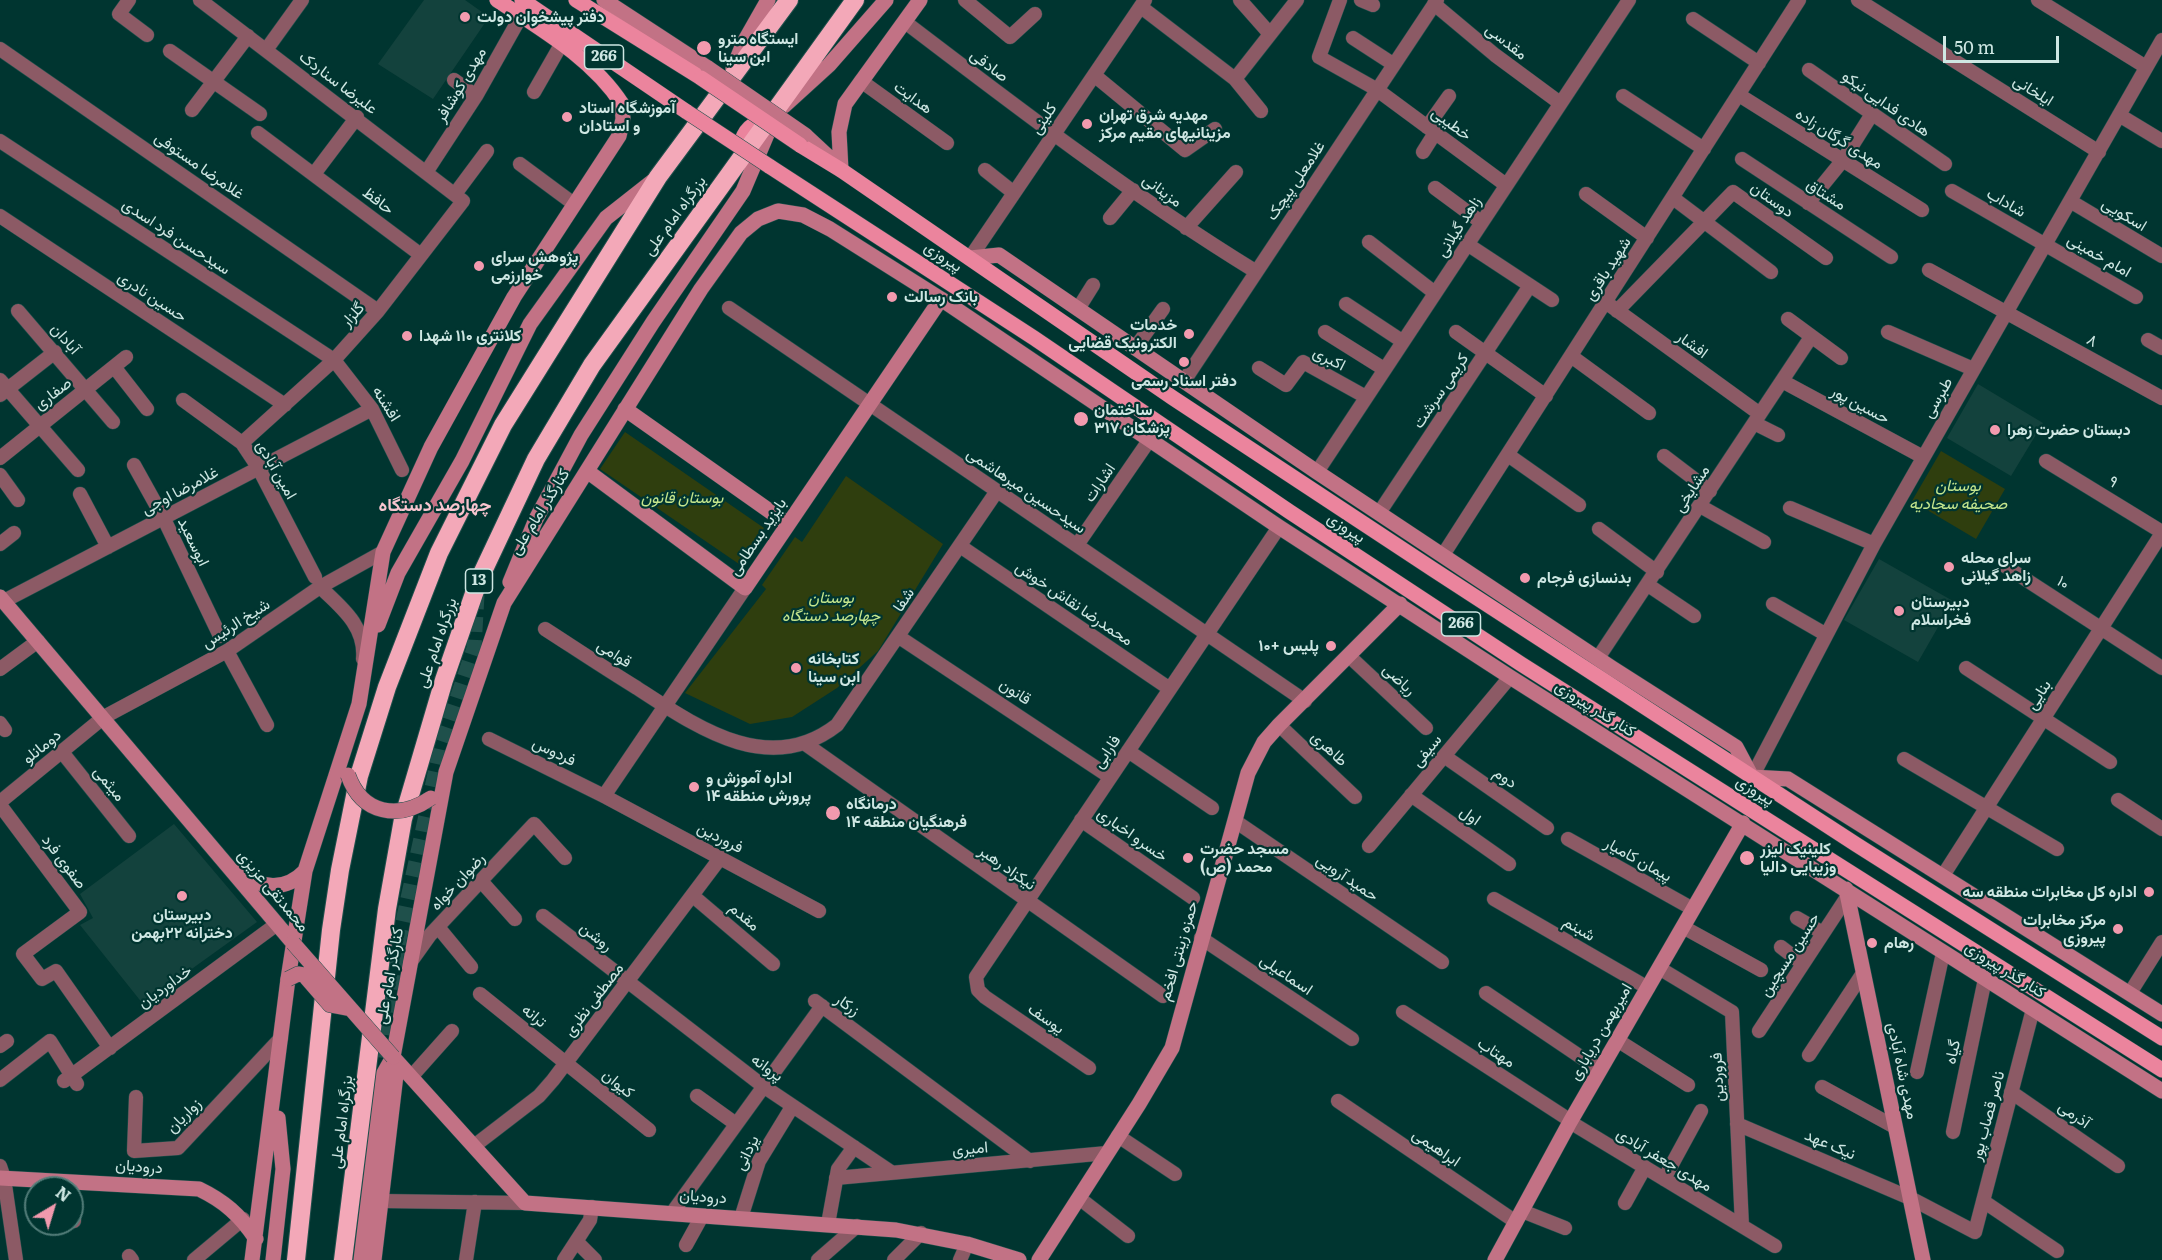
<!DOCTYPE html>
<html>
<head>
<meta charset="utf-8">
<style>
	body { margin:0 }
	#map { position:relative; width:2162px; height:1260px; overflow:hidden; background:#003530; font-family:Literata,serif }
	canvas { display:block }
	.north { position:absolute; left:24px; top:1176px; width:60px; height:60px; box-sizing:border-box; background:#003530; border:2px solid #527c78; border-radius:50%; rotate:38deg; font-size:16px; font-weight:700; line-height:24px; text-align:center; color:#cee7e3 }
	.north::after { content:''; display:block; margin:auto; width:21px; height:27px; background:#f29aae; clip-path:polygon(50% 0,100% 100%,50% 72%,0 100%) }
	.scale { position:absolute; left:1943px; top:36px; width:116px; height:27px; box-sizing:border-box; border:3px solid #cee7e3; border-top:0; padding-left:8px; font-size:18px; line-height:21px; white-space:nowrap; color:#cee7e3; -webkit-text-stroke:4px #003530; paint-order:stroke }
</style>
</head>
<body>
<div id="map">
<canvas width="2162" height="1260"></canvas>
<div class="north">N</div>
<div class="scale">50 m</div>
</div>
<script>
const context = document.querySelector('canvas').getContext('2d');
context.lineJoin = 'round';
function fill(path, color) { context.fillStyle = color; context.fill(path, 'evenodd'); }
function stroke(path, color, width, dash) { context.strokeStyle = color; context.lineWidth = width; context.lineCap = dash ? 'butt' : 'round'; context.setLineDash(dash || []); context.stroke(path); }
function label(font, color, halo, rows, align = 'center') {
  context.font = font + ' Literata,Vazirmatn,serif'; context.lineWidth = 4.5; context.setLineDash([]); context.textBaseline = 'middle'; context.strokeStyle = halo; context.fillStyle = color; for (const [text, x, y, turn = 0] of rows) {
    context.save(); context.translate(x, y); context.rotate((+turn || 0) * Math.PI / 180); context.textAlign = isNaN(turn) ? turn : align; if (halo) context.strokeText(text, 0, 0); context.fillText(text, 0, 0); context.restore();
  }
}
fill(new Path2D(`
	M424,0H465L489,17L433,99L378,64Z
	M1978,384L2043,423L2011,476L1947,438Z
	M1879,559L1953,601L1918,662L1844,620Z
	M174,824L257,922L143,1004L80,925L93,918L80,894Z`), '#13423d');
fill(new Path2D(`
	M625,432L764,528L739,564L600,469Z
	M1941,451L2005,489L1976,539L1912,501Z
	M846,476L943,544L878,651L837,688L792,717L750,724L685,693L766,589L762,585L795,537L802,542Z`), '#2f3e0e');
stroke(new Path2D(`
	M384,1058L397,949L441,746L474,648L477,595`), '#1f504b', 15, [15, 8]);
const street = new Path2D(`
	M129,0L119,14L147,35
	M200,0L463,201L378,311L334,360L242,443
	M965,0L1010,37L1035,14
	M1240,0L1270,34
	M1340,0L1319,57L1376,89L1506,185
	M1361,0L1373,5
	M1858,0L2099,152
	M2038,0L2146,67
	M1434,4L1495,55L1560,103
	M1141,7L1235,79L1261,111
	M1693,19L1759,63
	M905,22C1019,109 1133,196 1255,271
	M1353,38L1393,64
	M0,49L378,311
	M266,50L302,0
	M170,51L260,114
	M1809,70L1945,164
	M1094,75L1185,150L1215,129
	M1235,79L1297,0
	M454,80L476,96
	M861,81L947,143
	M534,92L562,43
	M1739,95L1922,210
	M1623,96L1704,149
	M192,110L248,36
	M2119,115L2162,141
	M1427,127L1449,96
	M258,133L421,255
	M0,141L334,360L372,409L402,470
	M1423,152L1435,133
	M1742,159L1891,257
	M520,164L574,204
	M985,170L1014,193
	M427,171L476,96L521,16
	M314,174L357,117
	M1435,188L1481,222
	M1952,191L2136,297
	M455,194L487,151
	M1586,194L1647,238
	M1673,198L1771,272
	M2070,201L2162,256
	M1808,203L1843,160L1872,114
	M0,216L285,405
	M1110,218L1133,190
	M1186,228L1236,172
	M1369,242L1435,293
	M1467,244L1552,300
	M970,258L1145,0
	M1929,270L2162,398
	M1346,304L1402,341
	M1611,306L1760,414
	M729,308L1305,701
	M1078,309L1093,285
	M18,311L113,422
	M1617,311L1733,192L1826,258
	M1788,319L1841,358
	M1325,332L1384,369
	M1456,332L1546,396
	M1888,332L1973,369
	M2148,340L2162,348
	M1135,348L1163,309
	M1571,356L1649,413
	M115,368L147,409
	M1259,368L1286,385L1303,362L1366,397
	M0,380L78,470
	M1184,381L1437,0
	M1782,381L1923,457
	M0,395L55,352
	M183,400L242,443L258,467L315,577
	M1754,423L1778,435
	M1508,455L1579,505
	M1664,456L1710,491
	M0,458L126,357
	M2046,461L2162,532
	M134,465L164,519L220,636
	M1317,472L1629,0
	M0,475L18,500
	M80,494L108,547
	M1700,506L1764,542
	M1790,508L1874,544
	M1379,513L1529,287
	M1599,529L1657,572
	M0,544L14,533
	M1077,545L1150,439
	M960,546L1170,689
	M1443,555L1799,0
	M2005,566L2162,668
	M1648,585L1694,616
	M320,587C341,607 366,626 363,659
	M4,601L372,409
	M1773,604L1825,634
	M545,629C576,649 606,669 637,688C697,727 769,778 837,725L997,491
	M899,637L1110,777
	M227,651L267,725
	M1349,656L1426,728
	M1598,658L1811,337
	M1966,668L2110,762
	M0,669L38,641
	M0,723L5,730
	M1279,725L1355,797
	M489,739L604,796L819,911
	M804,743L1163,996
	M1128,751L1212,808
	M62,752L129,836
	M1444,756L1547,828
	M1904,759L2057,849
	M1752,777L1874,544L2162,40
	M1411,795L1509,864
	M604,796L745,588
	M2118,800L2162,829
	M0,802L104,717L227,651L320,587L383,552
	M0,805L80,912L23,954L42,979L56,971L110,1048
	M1081,820L1193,898
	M1235,821L1442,962
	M1568,839L1693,909
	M1369,846L1510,677
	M1944,874L2162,533
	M481,881L515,919
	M693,896L773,964
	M1494,899L1648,988
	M543,916L763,1086L891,1172
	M1797,918L1823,933
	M438,927L471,967
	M1683,927L1761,970
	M1201,938L1352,1039
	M1781,947L1803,964
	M410,963L430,935L534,824L565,858
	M1659,968L1732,1012L1742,1226
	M1486,993L1600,1070
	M2130,993L2162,942
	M480,994L649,1130
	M815,1001L1030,1161
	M1403,1012L1571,1121
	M1759,1031L1847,897
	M1617,1040L1688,1085
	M0,1046L7,1041
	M1809,1055L1863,973
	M1089,1068L985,997L978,990L976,977L1279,527
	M1917,1072L1943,953
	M411,1077L452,1031
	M0,1080L50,1041L77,1084
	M64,1081L277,924
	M1822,1087L1895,1127
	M2011,1092L2118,1166
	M697,1096L736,1124
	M136,1097L134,1151L178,1148L281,1038
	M1338,1101L1516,1222
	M1570,1122L1775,1246
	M1737,1124L1910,1198L1975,1232L2033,1009
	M1953,1132L1985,979
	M1118,1136L1175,1174
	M474,1146L539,1096L553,1080L721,857
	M0,1166L4,1178L16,1260
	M836,1178L1107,1153
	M1664,1179L1701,1111
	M72,1193L74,1221
	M1079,1198L1128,1236
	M381,1201L525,1203
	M1983,1201L2057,1251
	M1625,1203L1645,1167
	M1522,1211L1565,1228
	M672,1213L822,1006
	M741,1218L759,1161L792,1107
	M828,1224L838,1169L854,1147
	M578,1243L595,1260
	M686,1245L702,1216
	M129,1256L132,1260
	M194,1260L243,1219
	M466,1260L475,1202
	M564,1260L590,1220L592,1207
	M818,1260L857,1226
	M894,1260L921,1233
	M960,1260L967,1244`);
const secondary = new Path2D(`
	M604,0L708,68
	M733,69L743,44L768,0
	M784,106L829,65L886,0
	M805,135L833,161
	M841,170L839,132L845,104L920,0
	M970,258L999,255L1317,472L1612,668L1736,747L1752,777L1788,779L2162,1014
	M625,409L788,524
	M587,471L745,588L941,299
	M510,582L536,519L581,435L653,322L743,191L771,125
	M0,597L293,943
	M378,625L398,573L462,461L530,324L606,218L653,181
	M238,873C261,887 284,893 305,871
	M1846,889L1923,1260
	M393,1057L525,1203L896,1230L967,1244L1019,1260
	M0,1178L199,1189C224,1201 240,1215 256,1239
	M252,1260L288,979L305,871L359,704L383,552L431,447L514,297L619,136L623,119L622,104
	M273,1260L283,1169L278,1118
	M361,1260L384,1073L393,1057
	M374,1260L396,1075L393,1057L446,772L504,603L701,289L741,233L758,219L778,211L803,215L830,229L941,299L1279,527L1510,677L2162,1091
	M1039,1260L1139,1104L1172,1048L1248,773L1264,742L1279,725L1400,604
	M1495,1260L1570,1122L1743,823`);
const primary = new Path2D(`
	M497,0C541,29 593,59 622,104
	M522,0L687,112
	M576,0L701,78
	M800,145L841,170L1173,398L1434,570L1857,845L2162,1038
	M740,147C743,133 750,122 766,122
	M769,166L1034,338L1290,512L1521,664L2162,1070`);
const highway = new Path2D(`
	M296,1260L331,930L340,870L359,776L387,687L439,553L503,425L658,177L789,0
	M343,1260L387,909L403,819L444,680L478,582L536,459L592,365L855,0`);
stroke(street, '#21514d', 15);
stroke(secondary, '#21514d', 16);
stroke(primary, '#21514d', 16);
stroke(highway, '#21514d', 20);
stroke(street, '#8c5a65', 14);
stroke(secondary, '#c27285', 15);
stroke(primary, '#eb849d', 15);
stroke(highway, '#f3a8b8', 18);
const secondaryBridge = new Path2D(`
	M708,68L805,135
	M348,775C362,815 399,820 431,798
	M293,943L393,1057
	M288,979L298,974L304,975L330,1005L351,1009`);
const primaryBridge = new Path2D(`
	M701,78L800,145
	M687,112L769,166`);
stroke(secondaryBridge, '#21514d', 16, []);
stroke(primaryBridge, '#21514d', 16, []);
stroke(secondaryBridge, '#c27285', 15);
stroke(primaryBridge, '#eb849d', 15);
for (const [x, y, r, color] of [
	[465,17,6,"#f29aae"],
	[704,48,8,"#f29aae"],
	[567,117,6,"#f29aae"],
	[1087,124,6,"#f29aae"],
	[479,266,6,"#f29aae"],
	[892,297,6,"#f29aae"],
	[1189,334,6,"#f29aae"],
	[407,336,6,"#f29aae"],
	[1184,362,6,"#f29aae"],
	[1081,419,8,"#f29aae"],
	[1995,430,6,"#f29aae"],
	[1949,567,6,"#f29aae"],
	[1525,578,6,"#f29aae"],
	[1899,611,6,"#f29aae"],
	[1331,646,6,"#f29aae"],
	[796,668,6,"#f29aae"],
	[694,787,6,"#f29aae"],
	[833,813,8,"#f29aae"],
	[1188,858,6,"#f29aae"],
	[1747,858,8,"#f29aae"],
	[2149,892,6,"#f29aae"],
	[182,896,6,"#f29aae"],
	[2118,929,6,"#f29aae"],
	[1872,943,6,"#f29aae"]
]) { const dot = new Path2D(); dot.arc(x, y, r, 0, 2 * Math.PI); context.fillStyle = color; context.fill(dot); stroke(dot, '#003530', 2); }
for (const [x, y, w] of [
	[604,57,39],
	[479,581,27],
	[1461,624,39]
]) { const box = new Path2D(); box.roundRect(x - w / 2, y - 12, w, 24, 4.5); context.fillStyle = '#003530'; context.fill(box); stroke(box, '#cee7e3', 1.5); }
label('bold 15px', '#cee7e3', null, [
	["266",604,57],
	["13",479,581],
	["266",1461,624]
]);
label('bold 16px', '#cee7e3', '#003530', [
	["دفتر پیشخوان دولت",477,17],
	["ایستگاه مترو",718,39],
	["ابن سینا",718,57],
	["آموزشگاه استاد",579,108],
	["و استادان",579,126],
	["مهدیه شرق تهران",1099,115],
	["مزینانیهای مقیم مرکز",1099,133],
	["پژوهش سرای",491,257],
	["خوارزمی",491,275],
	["بانک رسالت",904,297],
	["خدمات",1177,325,"right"],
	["الکترونیک قضایی",1177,343,"right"],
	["کلانتری ۱۱۰ شهدا",419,336],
	["دفتر اسناد رسمی",1184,381,"center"],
	["ساختمان",1094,410],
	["پزشکان ۳۱۷",1094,428],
	["دبستان حضرت زهرا",2007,430],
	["سرای محله",1961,558],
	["زاهد گیلانی",1961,576],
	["بدنسازی فرجام",1537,578],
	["دبیرستان",1911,602],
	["فخراسلام",1911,620],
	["پلیس +۱۰",1319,646,"right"],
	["کتابخانه",808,659],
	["ابن سینا",808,677],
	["اداره آموزش و",706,778],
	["پرورش منطقه ۱۴",706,796],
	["درمانگاه",846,804],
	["فرهنگیان منطقه ۱۴",846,822],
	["مسجد حضرت",1200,849],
	["محمد (ص)",1200,867],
	["کلینیک لیزر",1760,849],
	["وزیبایی دالیا",1760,867],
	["اداره کل مخابرات منطقه سه",2137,892,"right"],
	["دبیرستان",182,915,"center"],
	["دخترانه ۲۲بهمن",182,933,"center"],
	["مرکز مخابرات",2106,920,"right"],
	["پیروزی",2106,938,"right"],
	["رهام",1884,943]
], 'left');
label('16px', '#cee7e3', '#003530', [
	["مقدسی",1506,42,38],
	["صادقی",989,66,37],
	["علیرضا سناردک",338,83,37],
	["مهدی کوشافر",461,85,-59],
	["ایلخانی",2033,91,32],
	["هدایت",913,98,36],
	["هادی فدایی نیکو",1886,104,35],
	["کلینی",1044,119,-56],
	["خطیبی",1451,124,36],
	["مهدی گرگان زاده",1839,139,32],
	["غلامرضا مستوفی",199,166,35],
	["غلامعلی پیچک",1296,181,-56],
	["مزینانی",1162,191,36],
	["مشتاق",1826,195,33],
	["دوستان",1772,200,36],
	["حافظ",378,201,37],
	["شاداب",2006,203,30],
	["اسکویی",2124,215,31],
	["بزرگراه امام علی",675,216,-54],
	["زاهد گیلانی",1459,227,-57],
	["سیدحسن فرد اسدی",176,237,33],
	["امام خمینی",2099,256,30],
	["پیروزی",943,257,33],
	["شهید باقری",1608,269,-57],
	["حسین نادری",152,297,33],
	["گلزار",353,315,-48],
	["آبادان",65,339,49],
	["۸",2092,341,29],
	["افشار",1692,345,36],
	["اکبری",1329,359,27],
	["کریمی سرشت",1441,391,-56],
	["صفاری",53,394,-37],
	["طبرسی",1938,398,-60],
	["افشنه",386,404,58],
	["حسین پور",1860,405,28],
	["امین آبادی",276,470,60],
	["۹",2113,482,32],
	["اشارات",1100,483,-56],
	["مشایخی",1692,489,-57],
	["غلامرضا اوجی",180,491,-28],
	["سیدحسین میرهاشمی",1026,491,34],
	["کنارگذر امام علی",540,512,-58],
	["پیروزی",1346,528,33],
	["بایزید بسطامی",758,537,-56],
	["ابوسعید",193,542,64],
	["۱۰",2063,583,32],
	["شفا",904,600,-56],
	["محمدرضا نقاش خوش",1074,604,34],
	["شیخ الرئیس",236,624,-33],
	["بزرگراه امام علی",437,643,-71],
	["قوامی",614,654,33],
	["ریاضی",1399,680,43],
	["قانون",1015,692,33],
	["بنایی",2039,695,-57],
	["کنار گذر پیروزی",1595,709,32],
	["دومانلو",42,747,-39],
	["طاهری",1329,749,43],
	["سیفی",1427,751,-50],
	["فردوس",554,752,26],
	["فارابی",1107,752,-56],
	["دوم",1505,778,35],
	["میثمی",109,784,51],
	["پیروزی",1755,791,32],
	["اول",1470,816,35],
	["خسرو اخباری",1132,835,35],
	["فروردین",720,838,27],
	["پیمان کامیار",1638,860,29],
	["صفوی فرد",64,862,53],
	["نیکزاد رهبر",1007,868,35],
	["حمید آرویی",1347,878,34],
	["رضوان خواه",458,882,-47],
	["محمدتقی عزیزی",273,891,50],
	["مقدم",744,917,41],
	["شبنم",1579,929,30],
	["روشن",596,937,39],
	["حمزه زینتی افخم",1179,951,-74],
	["حسین مسچین",1790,955,-57],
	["کنار گذر پیروزی",2005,970,32],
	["اسماعیلی",1286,975,34],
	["کنارگذر امام علی",390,976,-80],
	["خداوردیان",165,987,-36],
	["مصطفی نظری",594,1000,-53],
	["زرکار",847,1005,35],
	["ترانه",534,1016,39],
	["یوسف",1046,1019,35],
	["امیربهمن دریاباری",1601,1032,-60],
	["گیاه",1953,1052,-78],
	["مهتاب",1496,1053,33],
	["پروانه",767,1068,36],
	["مهدی شاه آبادی",1902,1071,78],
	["فروردین",1718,1077,-93],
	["کیوان",618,1084,39],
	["آذرمی",2074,1115,35],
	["زواریان",184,1116,-45],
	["ناصر قصاب پور",1988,1116,-75],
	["بزرگراه امام علی",342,1122,-83],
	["نیک عهد",1830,1145,23],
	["ابراهیمی",1436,1148,34],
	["امیری",970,1149,-5],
	["یزدانی",747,1153,-64],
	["مهدی جعفر آبادی",1664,1160,31],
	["درودیان",139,1167,4],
	["درودیان",703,1197,4]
]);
label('italic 16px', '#c5e68d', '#003530', [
	["بوستان",1958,486],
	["صحیفه سجادیه",1958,504],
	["بوستان قانون",682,498],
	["بوستان",831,598],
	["چهارصد دستگاه",831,616]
]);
label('bold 18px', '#f8c5cf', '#003530', [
	["چهارصد دستگاه",435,506]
]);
</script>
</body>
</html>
